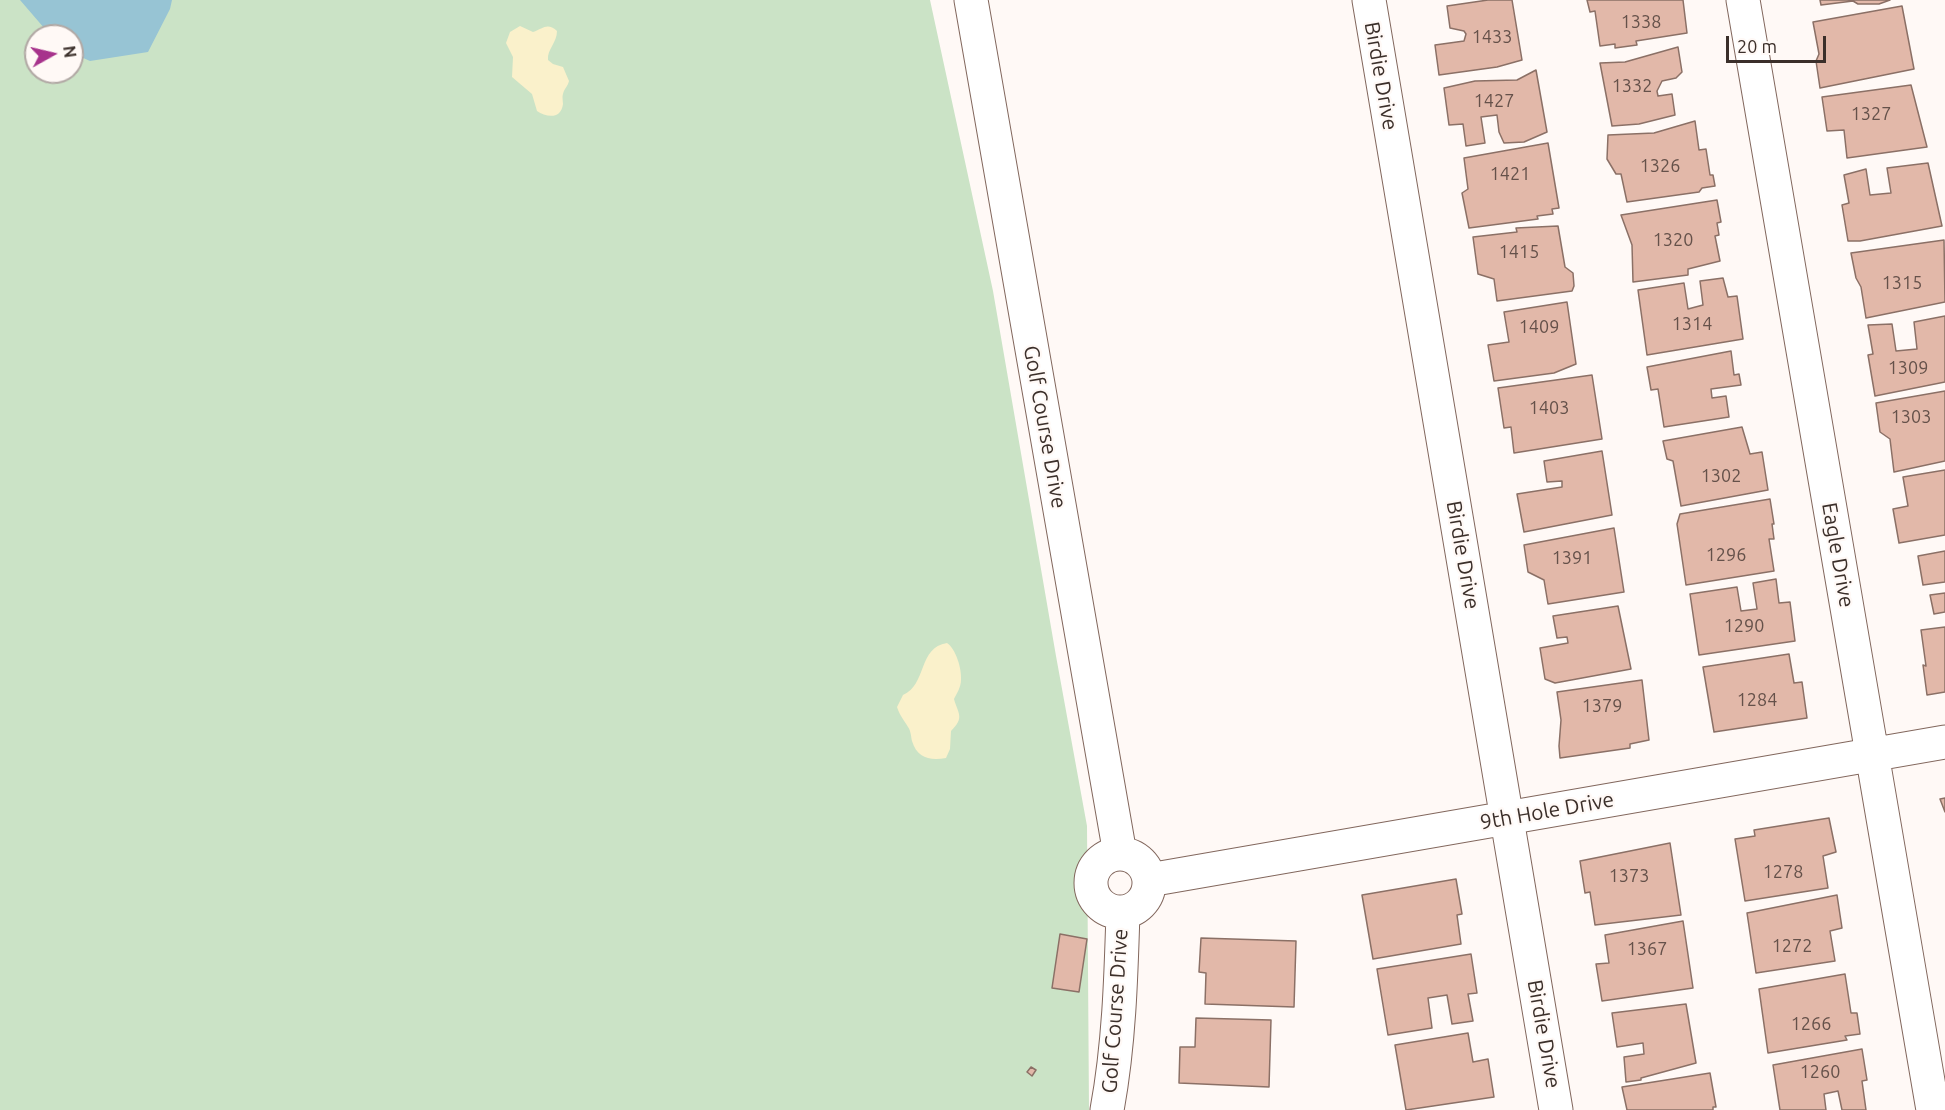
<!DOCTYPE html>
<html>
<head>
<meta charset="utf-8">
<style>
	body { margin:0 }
	#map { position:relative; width:1945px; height:1110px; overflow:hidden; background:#fff9f6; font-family:Ubuntu,sans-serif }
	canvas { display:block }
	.north { position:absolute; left:24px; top:24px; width:60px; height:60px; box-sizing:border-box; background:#fff9f6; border:2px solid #b1a8a4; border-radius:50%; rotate:82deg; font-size:16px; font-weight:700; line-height:24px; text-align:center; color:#3b2f2a }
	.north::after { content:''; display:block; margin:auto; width:21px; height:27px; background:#a7338c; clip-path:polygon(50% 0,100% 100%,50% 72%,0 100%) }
	.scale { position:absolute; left:1726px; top:36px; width:100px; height:27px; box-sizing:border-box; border:3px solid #3b2f2a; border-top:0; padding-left:8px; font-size:18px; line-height:21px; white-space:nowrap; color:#3b2f2a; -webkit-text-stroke:4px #fff9f6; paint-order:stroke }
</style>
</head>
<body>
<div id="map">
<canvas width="1945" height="1110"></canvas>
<div class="north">N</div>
<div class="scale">20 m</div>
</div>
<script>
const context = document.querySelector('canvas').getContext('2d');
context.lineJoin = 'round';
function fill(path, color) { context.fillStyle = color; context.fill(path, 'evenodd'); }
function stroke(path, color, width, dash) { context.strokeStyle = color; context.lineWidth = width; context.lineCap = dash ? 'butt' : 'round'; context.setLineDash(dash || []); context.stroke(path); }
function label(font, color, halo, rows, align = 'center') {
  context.font = font + ' Ubuntu,sans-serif'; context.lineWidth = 4.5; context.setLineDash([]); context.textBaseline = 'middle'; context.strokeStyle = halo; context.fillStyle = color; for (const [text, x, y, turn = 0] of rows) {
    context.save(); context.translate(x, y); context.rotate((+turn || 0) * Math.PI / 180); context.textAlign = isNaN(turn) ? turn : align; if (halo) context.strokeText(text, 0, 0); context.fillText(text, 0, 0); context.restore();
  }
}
fill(new Path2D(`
	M0,0H930L993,291L1056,656L1087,826L1089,1110H0ZM36,36H72V72H36Z`), '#cbe3c6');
fill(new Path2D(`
	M520,26L533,32C543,29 547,22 557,31C557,43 547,49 548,60L553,64L563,67L569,81C568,86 564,89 563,94C562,96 563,102 563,104C561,120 546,117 537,111L532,94L512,77L513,57L506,43L510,32Z
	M947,643C956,649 962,669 961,680C961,687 957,693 954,699C958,714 965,717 951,731L950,749L946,758C930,761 917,758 912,741C911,737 911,731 908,727C904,720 900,716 897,707L903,695C927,685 918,647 947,643Z`), '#faf1cb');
fill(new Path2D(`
	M20,0H172L170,9L148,52L90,61L72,53V36H51Z`), '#97c4d4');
const building = new Path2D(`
	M1488,0H1512L1522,60L1497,67L1439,75L1435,45L1464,41L1466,34L1464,31L1450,28L1447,6Z
	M1587,0H1683L1687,33L1636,41L1637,45L1615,48V44L1600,46L1595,11L1590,12Z
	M1820,0H1890L1879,4H1858L1853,1L1821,5Z
	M1902,6L1914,69L1820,88L1816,61L1819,54L1813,22Z
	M1678,47L1682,72L1676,78L1662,81L1657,91L1658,96L1672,94L1675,115L1639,124L1612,126L1600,63L1625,62Z
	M1536,70L1547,132L1524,142L1504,143L1499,132L1497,115L1481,117L1485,143L1466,146L1463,124L1449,125L1444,88L1475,81L1517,80Z
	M1911,85L1927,147L1847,158L1844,130L1827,131L1822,97Z
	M1695,121L1699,150L1706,149L1710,175H1713L1715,186L1702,188L1699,192L1627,202L1621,174H1616L1607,159L1608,135L1654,133Z
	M1548,143L1559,208L1552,209L1553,214L1537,216L1538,219L1469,228L1462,193L1468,189L1464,158Z
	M1928,163L1942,226L1860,241H1848L1842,205L1849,203L1844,175L1866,169L1870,195L1891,193L1887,168Z
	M1717,200L1721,222L1717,223L1719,235L1715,236L1720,261L1688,269V275L1633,282L1632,245L1621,215Z
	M1558,226L1565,267L1573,273L1574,286L1572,291L1497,301L1494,279L1478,274L1473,237L1517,232L1516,228Z
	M1944,240L1945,302L1866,318L1861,287L1856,278L1851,253Z
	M1723,278L1728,297L1737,296L1743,339L1647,355L1638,290L1684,283L1688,309L1703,305L1700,281Z
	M1567,302L1576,364L1554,373L1494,381L1488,345L1509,342L1504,312Z
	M1945,316V382L1875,396L1868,355L1873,354L1868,325L1892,324L1896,351L1917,349L1914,322Z
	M1731,351L1734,375L1739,374L1741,385L1711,389L1712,398L1726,396L1729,417L1664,427L1658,389L1651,390L1647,367Z
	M1592,375L1602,439L1514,453L1511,427L1504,428L1498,388Z
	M1945,391V461L1894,472L1890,439L1880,432L1876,403Z
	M1742,427L1750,454L1762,452L1768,490L1681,506L1673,461L1667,459L1663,441Z
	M1602,451L1612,515L1524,532L1517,494L1562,487V481L1547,482L1544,461Z
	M1945,470V535L1899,543L1893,509L1908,506L1903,477Z
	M1770,499L1774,524H1772L1774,539H1769L1774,571L1686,585L1677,524L1680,514Z
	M1614,528L1624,592L1548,604L1544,580L1528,572L1524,545Z
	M1945,551V582L1923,585L1918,556Z
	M1776,579L1779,603L1790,602L1795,641L1699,655L1690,594L1737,587L1741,611L1757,609L1753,583Z
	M1945,593V612L1934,614L1930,595Z
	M1618,606L1631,669L1555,683L1545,679L1540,648L1568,643L1567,637L1557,638L1553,616Z
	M1945,627V692L1927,695L1923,665L1926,666L1921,630Z
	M1789,654L1794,683L1802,682L1807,718L1714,732L1703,667Z
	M1642,680L1649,740L1630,744V748L1560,758L1559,746L1561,720L1557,692Z
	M1945,798V812L1940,799Z
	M1829,818L1836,852L1823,856L1828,888L1745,901L1735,839L1755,836L1754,830Z
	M1670,843L1681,915L1595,925L1590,892L1585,893L1580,861Z
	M1456,879L1462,914L1457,915L1461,944L1373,959L1362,895Z
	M1837,895L1842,928L1830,931L1835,961L1756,973L1747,913Z
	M1683,921L1693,988L1602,1001L1596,964L1609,963L1605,935Z
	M1060,934L1087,939L1079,992L1052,988Z
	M1201,938L1296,941L1294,1007L1205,1004L1206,973L1199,972Z
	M1471,954L1477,993L1468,994L1473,1021L1452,1024L1447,995L1428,998L1432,1028L1388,1035L1377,969Z
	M1845,974L1851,1013H1857L1860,1034L1845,1036L1847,1040L1768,1053L1759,989Z
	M1686,1004L1696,1063L1641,1078V1080L1626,1082L1624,1057L1644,1054L1643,1043L1617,1047L1612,1013Z
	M1196,1018L1271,1020L1269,1087L1179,1083L1180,1047H1195Z
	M1468,1033L1473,1062L1488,1059L1494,1097L1406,1110L1395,1045Z
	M1862,1049L1867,1080L1862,1081L1866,1110H1842L1838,1091L1824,1094L1826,1110H1780L1773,1065Z
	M1031,1067L1036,1070L1032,1076L1027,1072Z
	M1710,1073L1716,1107H1713V1110H1627L1622,1087Z`);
fill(building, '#e2b8a9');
stroke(building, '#8b7066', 1.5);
const minor = new Path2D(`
	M971,0L1120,854
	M1369,0L1556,1110
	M1743,0L1933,1110
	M1091 883a29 29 0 1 1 58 0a29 29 0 1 1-58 0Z
	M1149,880L1945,742
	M1107,1110C1119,1045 1121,979 1123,912`);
stroke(minor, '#82675d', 35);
stroke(minor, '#fff', 33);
label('18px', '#65514a', null, [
	["1338",1641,22],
	["1433",1492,37],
	["1332",1632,86],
	["1427",1494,101],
	["1327",1871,114],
	["1326",1660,166],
	["1421",1510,174],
	["1320",1673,240],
	["1415",1519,252],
	["1315",1902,283],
	["1314",1692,324],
	["1409",1539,327],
	["1309",1908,368],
	["1403",1549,408],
	["1303",1911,417],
	["1302",1721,476],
	["1296",1726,555],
	["1391",1572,558],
	["1290",1744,626],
	["1284",1757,700],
	["1379",1602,706],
	["1278",1783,872],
	["1373",1629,876],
	["1272",1792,946],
	["1367",1647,949],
	["1266",1811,1024],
	["1260",1820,1072]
]);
label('21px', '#3b2f2a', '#fff9f6', [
	["Birdie Drive",1381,76,80],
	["Golf Course Drive",1045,427,80],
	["Birdie Drive",1463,555,80],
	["Eagle Drive",1838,555,80],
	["9th Hole Drive",1547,811,-10],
	["Golf Course Drive",1115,1011,-86],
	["Birdie Drive",1544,1034,80]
]);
</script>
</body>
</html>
